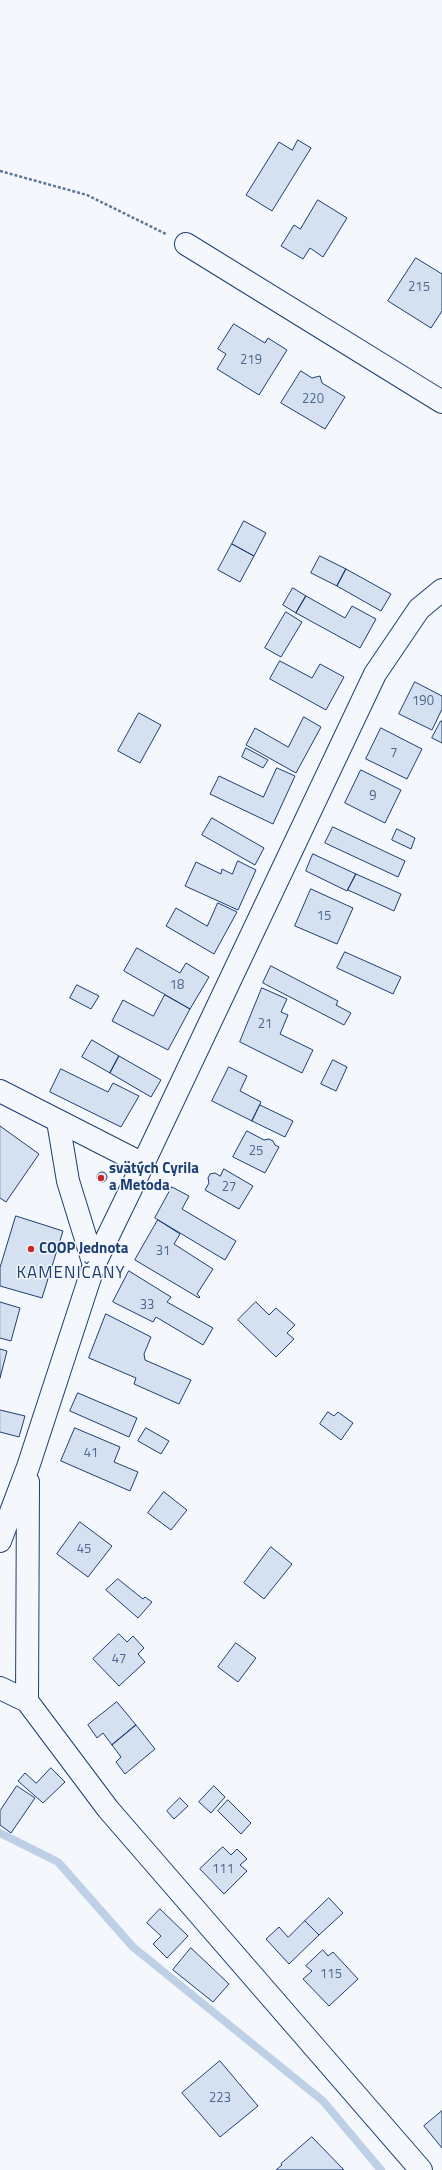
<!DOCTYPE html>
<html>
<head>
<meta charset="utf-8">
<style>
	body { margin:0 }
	canvas { display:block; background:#f4f7fb }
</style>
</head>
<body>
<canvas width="442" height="2170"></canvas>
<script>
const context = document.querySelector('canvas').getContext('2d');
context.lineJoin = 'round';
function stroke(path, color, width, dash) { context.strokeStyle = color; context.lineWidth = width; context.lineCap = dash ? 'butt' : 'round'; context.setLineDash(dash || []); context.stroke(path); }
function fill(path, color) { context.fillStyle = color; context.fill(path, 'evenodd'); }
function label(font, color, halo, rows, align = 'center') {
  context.font = font + ' "Titillium Web",sans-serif'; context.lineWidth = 3; context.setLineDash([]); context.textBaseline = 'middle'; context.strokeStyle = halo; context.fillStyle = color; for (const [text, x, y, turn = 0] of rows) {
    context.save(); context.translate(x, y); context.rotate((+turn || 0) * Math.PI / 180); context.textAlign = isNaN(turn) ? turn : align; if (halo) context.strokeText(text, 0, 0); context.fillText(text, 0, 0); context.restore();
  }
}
stroke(new Path2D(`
	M0,1833L58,1862L133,1947L323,2101L381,2170`), '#bed0e5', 8);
const building = new Path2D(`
	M298,140L311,148L272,211L246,195L279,142L292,150Z
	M318,200L347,218L323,257L310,248L303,259L281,246L294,225L300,229Z
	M416,258L442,274V311L431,328L388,301Z
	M234,324L265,343L268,338L287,350L259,395L217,369L226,354L218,349Z
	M301,371L312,378L320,376L322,383L345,397L325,429L281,403Z
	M244,521L266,533L254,556L232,544Z
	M232,544L254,556L240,582L218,570Z
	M320,556L346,569L337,586L311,573Z
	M346,569L391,594L381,611L337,586Z
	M293,588L306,596L296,613L283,605Z
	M306,596L345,618L352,606L376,619L360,648L296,613Z
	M286,612L302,622L281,657L265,648Z
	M280,661L312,678L320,664L344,677L326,710L270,679Z
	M415,682L442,696V709L432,730L399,714Z
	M139,713L161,725L140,763L118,751Z
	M304,717L321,727L296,773L246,745L255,728L288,747Z
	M441,721H442V743L432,738Z
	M381,728L422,749L407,779L366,759Z
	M246,748L268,760L263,768L242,757Z
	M277,768L295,776L273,824L210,794L219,776L263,797Z
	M361,770L401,790L385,823L345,803Z
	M212,818L264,848L255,865L202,835Z
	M333,827L405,861L398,877L325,843Z
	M397,829L415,838L411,849L392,840Z
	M313,854L356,874L347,891L306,871Z
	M238,861L256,870L238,910L185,886L196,862L221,874L222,869L232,874Z
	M356,874L401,894L394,911L348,890Z
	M311,889L353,908L337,944L295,926Z
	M218,903L237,912L214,954L166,926L176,908L207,926Z
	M137,948L180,973L186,963L209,977L190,1009L124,971Z
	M345,952L401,977L393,994L337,968Z
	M271,966L338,1001L336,1005L351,1013L344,1025L263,983Z
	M77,985L99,996L91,1009L70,998Z
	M262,988L287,999L281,1012L288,1015L280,1034L313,1050L302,1073L240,1042Z
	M165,995L190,1009L168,1050L112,1021L123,1000L153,1016Z
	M92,1040L119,1056L110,1073L82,1057Z
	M119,1056L161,1080L151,1097L110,1073Z
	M333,1060L347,1067L336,1091L321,1084Z
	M229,1067L247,1076L240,1091L261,1102L252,1121L212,1101Z
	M61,1069L108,1092L113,1083L139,1096L121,1127L50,1092Z
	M260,1105L293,1121L285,1137L252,1121Z
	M0,1126L39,1154L6,1202L0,1198Z
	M247,1131L264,1140L269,1139L273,1141L275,1145L279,1147L265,1173L233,1157Z
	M224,1169L253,1186L239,1209L205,1190L209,1183L208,1178L210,1174L215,1173L220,1176Z
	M97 1177a5 5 0 1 1 10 0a5 5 0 1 1-10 0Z
	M172,1187L189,1196L182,1209L236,1241L225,1260L155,1218Z
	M16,1216L63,1231L42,1298L0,1286V1268Z
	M158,1220L180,1234L174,1244L213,1269L197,1294L200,1297L199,1298L135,1260Z
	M129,1271L171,1297L167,1302L213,1328L203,1345L156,1317L153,1322L113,1302Z
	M0,1302L20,1308L11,1341L0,1338Z
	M256,1302L269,1315L276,1308L295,1325L287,1333L294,1339L276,1357L238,1320Z
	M106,1314L151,1337L144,1354L145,1360L191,1380L179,1404L134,1384L136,1378L89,1358Z
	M0,1349L7,1351L0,1378Z
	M78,1393L137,1418L129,1437L70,1411Z
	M0,1410L25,1416L19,1437L0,1432Z
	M328,1412L334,1416L338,1412L353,1423L341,1440L320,1424Z
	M75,1428L120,1447L114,1462L138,1472L130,1491L61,1461Z
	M146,1428L169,1441L161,1454L138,1441Z
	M164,1492L187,1510L171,1530L148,1513Z
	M80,1522L112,1546L88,1577L57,1554Z
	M271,1547L292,1564L264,1599L244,1583Z
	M118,1579L143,1599L145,1597L152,1602L138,1618L106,1590Z
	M119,1634L127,1642L133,1636L144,1648L138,1654L145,1662L119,1686L93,1659Z
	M236,1643L256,1658L238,1682L218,1667Z
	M117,1702L136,1725L112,1745L103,1733L97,1738L88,1725Z
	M136,1725L155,1749L125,1774L116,1762L121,1757L112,1745Z
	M51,1768L65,1782L43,1803L18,1781L25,1773L36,1783Z
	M17,1786L35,1798L11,1833L0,1825V1811Z
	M214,1786L225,1797L211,1813L199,1802Z
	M180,1798L188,1806L174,1819L167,1811Z
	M228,1800L251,1823L241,1834L218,1811Z
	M223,1847L231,1855L237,1849L247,1859L240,1865L247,1871L224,1894L200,1869Z
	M329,1898L343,1913L319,1935L305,1921Z
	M160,1909L188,1936L167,1958L153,1944L161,1936L147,1923Z
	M305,1921L319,1935L289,1964L266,1939L279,1927L288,1937Z
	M191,1948L229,1984L213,2002L173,1970Z
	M323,1950L328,1956L333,1952L358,1979L329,2006L303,1979L312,1971L306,1966Z
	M220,2061L258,2106L220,2137L182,2093Z
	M442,2111V2148L424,2126Z
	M312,2137L344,2170H276L282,2165L281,2164Z`);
fill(building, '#d5e0f0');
stroke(building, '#1d3f73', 1);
const minor = new Path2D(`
	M186,244L442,402
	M0,1091L143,1164
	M58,1121L68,1181L94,1265
	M0,1541L28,1467L94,1265L143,1164L375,674L419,609L442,590
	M0,1688L27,1701L108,1809L421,2170
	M27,1701L28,1482`);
stroke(minor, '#1d3f73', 24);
stroke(new Path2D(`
	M0,171L87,195L166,234`), '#5e769c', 2.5, [3, 2]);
stroke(minor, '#f4f7fb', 22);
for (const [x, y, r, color] of [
	[101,1178,4,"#c62828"],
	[31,1249,4,"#c62828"]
]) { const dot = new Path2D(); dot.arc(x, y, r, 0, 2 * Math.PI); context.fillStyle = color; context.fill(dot); stroke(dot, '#f4f7fb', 1.5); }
label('13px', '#4b6792', null, [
	["215",419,288],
	["219",251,361],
	["220",313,400],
	["190",423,702],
	["7",394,754],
	["9",373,797],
	["15",324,917],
	["18",177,986],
	["21",265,1025],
	["25",256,1152],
	["27",229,1188],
	["31",163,1252],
	["33",147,1306],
	["41",91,1454],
	["45",84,1550],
	["47",119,1660],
	["111",223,1870],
	["115",331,1975],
	["223",220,2099]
]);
label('bold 15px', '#1d3f73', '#f4f7fb', [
	["svätých Cyrila",109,1169],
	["a Metoda",109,1186],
	["COOP Jednota",39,1249]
], 'left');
context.letterSpacing = '1px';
label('17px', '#1d3f73', '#f4f7fb', [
	["KAMENIČANY",71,1274]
]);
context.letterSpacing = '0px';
</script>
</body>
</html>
